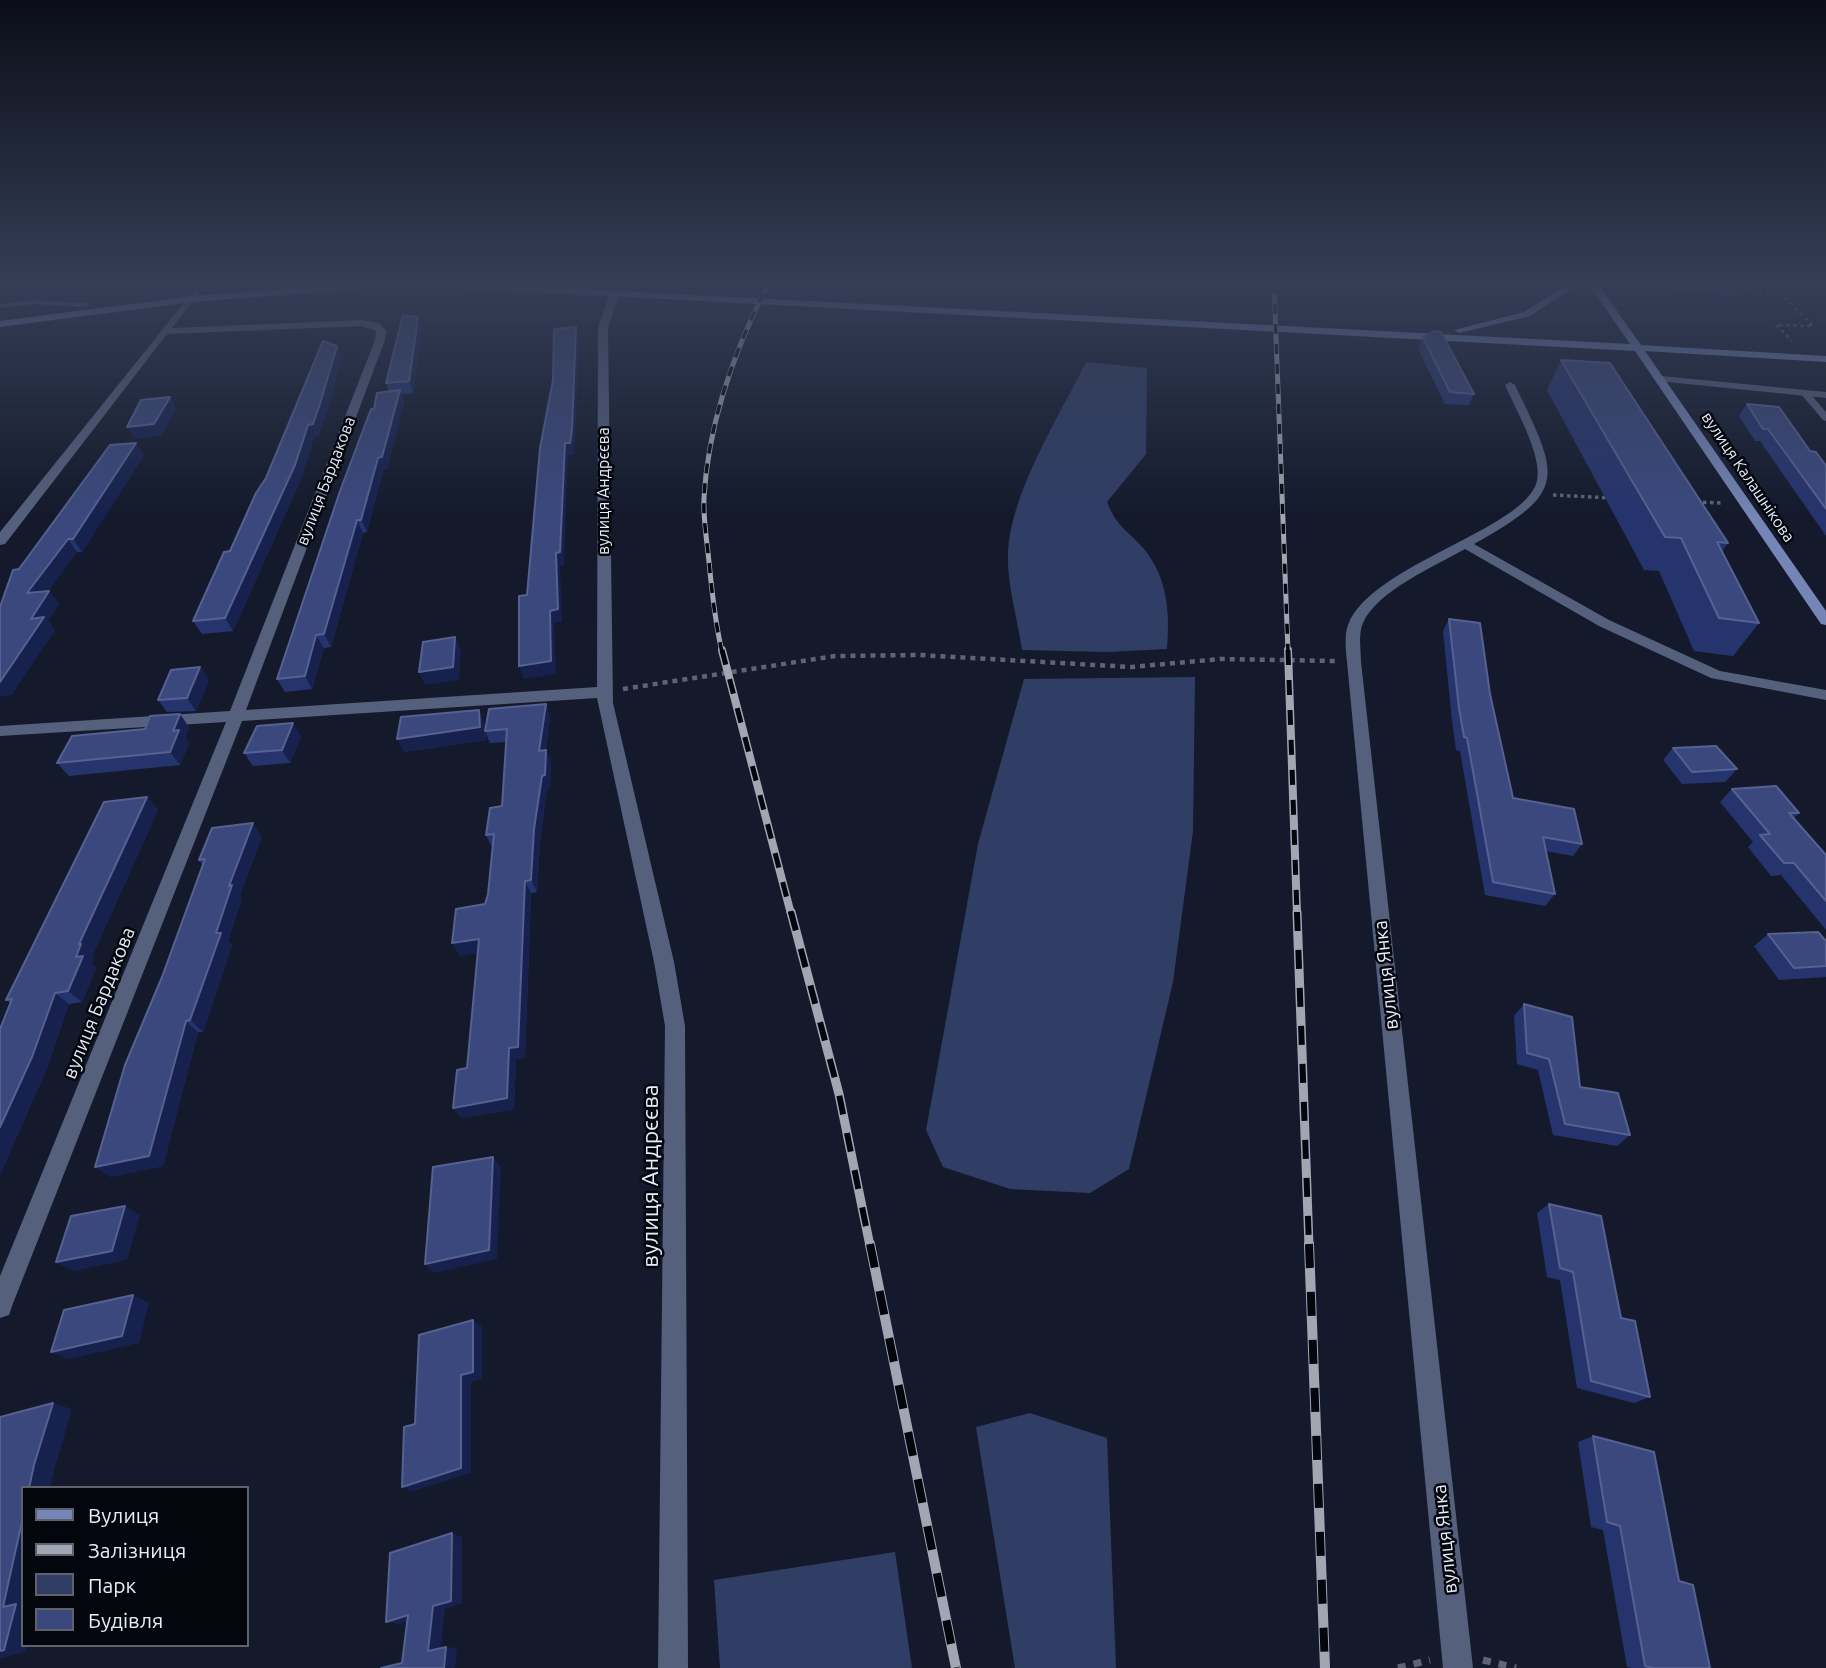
<!DOCTYPE html>
<html>
<head>
<meta charset="utf-8">
<style>
	body { margin:0 }
	#map { position:relative; width:1826px; height:1668px; overflow:hidden; background:#141a2c; font-family:Ubuntu,sans-serif }
	canvas { display:block }
	.legend { position:absolute; left:21px; top:1486px; width:228px; height:161px; box-sizing:border-box; background:#04060d; border:2px solid #5f626b; margin:0; padding:9px 12px; list-style:none; font-size:21px; color:#e7ecf9 }
	.legend li { display:flex; align-items:center; gap:14px; height:35px }
	.legend b { width:35px; border:2px solid #5f626b }
</style>
</head>
<body>
<div id="map">
<canvas width="1826" height="1668"></canvas>
<ul class="legend">
<li><b style="height:9px;background:#7586b6"></b>Вулиця</li>
<li><b style="height:9px;background:#a1a6b5"></b>Залізниця</li>
<li><b style="height:19px;background:#303d65"></b>Парк</li>
<li><b style="height:19px;background:#3b487d"></b>Будівля</li>
</ul>
</div>
<script>
const context = document.querySelector('canvas').getContext('2d');
context.lineJoin = 'round';
function fill(path, color) { context.fillStyle = color; context.fill(path, 'evenodd'); }
function stroke(path, color, width, dash) { context.strokeStyle = color; context.lineWidth = width; context.lineCap = dash ? 'butt' : 'round'; context.setLineDash(dash || []); context.stroke(path); }
function label(font, color, halo, rows, align = 'center') {
  context.font = font + ' Ubuntu,sans-serif'; context.lineWidth = 5; context.setLineDash([]); context.textBaseline = 'middle'; context.strokeStyle = halo; context.fillStyle = color; for (const [text, x, y, turn = 0] of rows) {
    context.save(); context.translate(x, y); context.rotate((+turn || 0) * Math.PI / 180); context.textAlign = isNaN(turn) ? turn : align; if (halo) context.strokeText(text, 0, 0); context.fillText(text, 0, 0); context.restore();
  }
}
fill(new Path2D(`
	M1086,362L1147,368L1146,454L1107,502C1118,529 1127,529 1144,549C1168,578 1170,614 1167,649L1106,652L1022,650C1018,620 1007,585 1008,555C1010,493 1059,417 1086,362Z
	M1195,677L1193,831L1173,982L1129,1169L1090,1193L1010,1189L943,1167L926,1130L978,844L1024,679Z
	M1030,1413L1107,1438L1116,1668H1015L976,1427Z
	M895,1552L912,1668H720L714,1580Z`), '#303d65');
stroke(new Path2D(`
	M1741,284L1751,293L1783,295L1813,326L1776,325L1792,341
	M128,288L151,284`), '#5e6474', 2.5, [3.5, 3.5]);
stroke(new Path2D(`
	M1553,495L1611,498
	M1696,502L1723,503`), '#5e6474', 3.5, [3.5, 3.5]);
stroke(new Path2D(`
	M623,689L835,656L919,655L1131,667L1221,659L1336,661`), '#5e6474', 4.5, [5, 5]);
stroke(new Path2D(`
	M1483,1660L1516,1668
	M1398,1668L1430,1660`), '#5e6474', 7, [8, 8]);
fill(new Path2D(`
	M32,300L86,303L90,305L86,307L32,304L0,308V304Z
	M1801,390H1807L1826,412V421L1823,420L1801,394Z`), '#55607d');
fill(new Path2D(`
	M1820,284H1826V287L1822,286Z
	M195,289L200,292L172,328L362,320L379,323L386,330L385,340L246,710L597,687L598,328L610,292L615,289L620,292L608,328L613,703L674,962L685,1026L688,1668H658L665,1026L654,962L597,698L242,721L12,1306L9,1315L0,1318V1276L226,722L0,736V726L230,711L375,340L376,331L362,326L167,334L5,544L0,545V532Z
	M1662,376L1826,392V398L1658,381V377Z
	M1510,382L1515,385C1559,477 1570,491 1474,544L1609,620L1720,671L1826,690V700L1711,678L1599,626L1465,549C1435,566 1377,591 1363,623C1358,634 1361,650 1361,662L1473,1668H1443L1347,662C1346,651 1344,635 1348,625C1371,564 1525,530 1537,481C1543,456 1515,408 1505,385Z`), '#55607d');
fill(new Path2D(`
	M353,284H387L382,287L192,302L0,327V321L192,296Z
	M435,284H485L1630,344L1589,284H1598L1641,345L1826,356V362L1645,351L1826,611V625L1821,624L1635,351L440,287Z
	M1568,284H1579L1530,316L1459,333L1454,330L1524,312Z`), '#7586b6');
const railFar3 = new Path2D(`
	M1274,284L1288,652
	M722,652C715,622 712,593 709,562C707,541 703,519 704,498C708,423 734,351 768,284`);
const railFar2 = new Path2D(`
	M722,650L791,914
	M1288,650L1297,914`);
const railFar1 = new Path2D(`
	M791,912L839,1094L870,1246
	M1297,912L1309,1246`);
const rail = new Path2D(`
	M870,1244L956,1668
	M1309,1244L1325,1668`);
stroke(railFar3, '#a1a6b5', 5);
stroke(railFar2, '#a1a6b5', 8);
stroke(railFar1, '#a1a6b5', 9);
stroke(rail, '#a1a6b5', 10);
stroke(railFar3, '#04060d', 3.5, [10]);
stroke(railFar2, '#04060d', 5, [15]);
stroke(railFar1, '#04060d', 6, [19]);
stroke(rail, '#04060d', 8, [24]);
fill(new Path2D(`
	M1666,284H1743L1736,295L1673,291Z
	M418,317L422,328L413,393L401,394L404,402L387,469L383,470L367,532L363,533L331,647L324,648L312,689L285,692L277,679L374,409L389,392L386,383Z
	M1423,337L1474,394L1469,405L1445,404L1418,349Z
	M342,357L325,418L318,436L314,437L302,477L233,631L202,634L193,621L230,551L266,478Z
	M1561,360L1728,543L1722,551L1759,623L1733,656L1694,651L1659,571L1644,570L1547,390Z
	M1747,404L1810,451L1826,466V536L1760,441H1755L1739,416Z
	M144,455L82,552H77L48,591L59,604L48,621L55,630L11,695L19,569Z
	M1449,619L1490,694L1513,798L1582,844L1573,856L1546,851L1555,894L1545,906L1485,895L1460,751L1456,750L1452,721L1443,631Z
	M200,667L209,680L196,711L167,712L158,700Z
	M550,717L546,750L551,763L550,788L547,789L540,842L537,892L531,893L525,1058L516,1059L514,1109L462,1118L453,1108L467,1068L478,952L460,956L485,904L488,894L492,847L486,835L502,806L506,742L490,743L485,731L486,740L404,752L484,723L485,730Z
	M189,727L185,738L189,743L180,765L69,776L57,763Z
	M301,736L290,763L253,766L244,753Z
	M1673,748L1737,769L1725,782L1682,784L1663,760Z
	M1732,789L1799,813L1794,818L1826,855V930L1781,875L1771,876L1748,847L1753,842L1720,802Z
	M147,797L158,810L93,954L94,956L91,964L96,968L82,1002L69,1004L47,1068L0,1175V1029L10,1003L6,1000Z
	M262,836L240,895L242,898L228,941L232,945L203,1032H198L163,1166L110,1177L162,977L203,866L199,860Z
	M1768,934L1826,941V977L1779,980L1754,946Z
	M1524,1004L1580,1087L1630,1135L1617,1146L1553,1135L1538,1070L1517,1064L1514,1016Z
	M1549,1204L1621,1318L1650,1397L1634,1403L1577,1388L1560,1280L1547,1277L1537,1213Z
	M1593,1436L1679,1581L1710,1668H1632L1627,1667L1603,1530L1591,1527L1578,1442Z`), '#26346e');
fill(new Path2D(`
	M418,317L422,328L413,393L409,381Z
	M576,327L579,338L575,441L574,455H568L564,565L560,566L562,622L554,623L556,674L524,679L519,666L550,611L556,553Z
	M337,346L342,357L325,418L318,436L314,437L302,477L233,631L225,618Z
	M400,390L404,402L387,469L383,470L367,532L361,520L378,458Z
	M170,397L176,409L161,436L135,439L127,427Z
	M136,443L144,455L82,552L73,539Z
	M357,520L363,533L331,647L324,634Z
	M68,539L77,552L37,606L27,593Z
	M49,591L59,604L48,621L55,630L11,695L0,697V682L31,619Z
	M316,635L324,648L312,689L305,676Z
	M455,637L461,650L459,680L425,685L419,672Z
	M200,667L209,680L196,711L187,698Z
	M546,704L550,717L544,764L539,751Z
	M479,710L484,723L486,740L404,752L397,739Z
	M180,714L189,727L185,738L189,743L180,765L170,752L173,731Z
	M293,723L301,736L290,763L282,750Z
	M546,750L551,763L550,788L547,789L540,842L537,892L531,880L534,829Z
	M147,797L158,810L93,954L94,956L91,964L96,968L82,1002L68,991L79,944Z
	M253,823L262,836L240,895L242,898L228,941L232,945L203,1032L190,1020L229,886Z
	M525,881L531,893L525,1058L516,1059L514,1109L462,1118L453,1108L509,1048Z
	M479,939L486,951L460,956L452,943Z
	M55,993L69,1004L47,1068L0,1175V1127Z
	M186,1021L198,1032L163,1166L110,1177L95,1167Z
	M493,1157L501,1167L497,1259L434,1273L425,1264Z
	M125,1206L140,1215L127,1260L73,1271L56,1262Z
	M133,1295L149,1303L139,1343L69,1359L51,1352Z
	M473,1320L482,1327V1379L471,1382V1473L413,1491L402,1487L461,1375Z
	M53,1403L72,1409L54,1471L50,1488H29L34,1465Z
	M23,1517V1645H28L26,1651L0,1659L3,1607Z
	M452,1533L462,1537V1603L445,1609L440,1652L428,1651L433,1606Z
	M408,1615L421,1617L399,1624L386,1622Z
	M446,1647L457,1648L455,1668H444Z`), '#16214e');
const building = new Path2D(`
	M403,315L418,317L409,381L386,383Z
	M576,327L572,429L570,443H565L560,552L556,553L558,609L550,611L551,661L519,666V596L527,595L540,448L553,380L554,329Z
	M1435,331L1441,332L1474,394L1450,392L1423,337Z
	M323,341L337,346L319,407L313,424L308,425L295,465L225,618L193,621L224,552L230,551L256,493L266,478Z
	M1561,360L1610,363L1728,543L1717,542L1759,623L1719,618L1681,538L1665,537Z
	M400,390L382,457L378,458L361,520H357L324,634L316,635L305,676L277,679L340,491L371,409H374L377,393Z
	M170,397L154,424L127,427L141,400Z
	M1747,404L1779,407L1810,451L1816,452L1826,466V509L1768,429H1763Z
	M136,443L73,539H68L27,593L49,591L31,619L44,617L0,682V607L13,570L19,569L110,445Z
	M1449,619L1480,623L1490,694L1513,798L1574,809L1582,844L1543,837L1555,894L1493,882L1467,738L1464,737L1459,708Z
	M455,637L453,667L419,672L423,642Z
	M200,667L187,698L158,700L171,670Z
	M546,704L539,751L546,750L545,775L542,776L534,829L531,880L525,881L518,1047L509,1048L507,1098L453,1108L457,1070L467,1068L479,939L452,943L456,909L485,904L488,894L494,834L486,835L490,808L502,806L507,729L485,731L489,709Z
	M479,710L480,727L397,739L401,717Z
	M180,714L173,731L179,730L170,752L57,763L72,736L145,729L150,716Z
	M293,723L282,750L244,753L257,726Z
	M1716,746L1737,769L1692,772L1673,748Z
	M1776,786L1799,813H1789L1826,855V901L1794,863H1784L1760,835L1770,834L1732,789Z
	M147,797L79,944H81L76,957L83,956L68,991L55,993L32,1057L0,1127V1029L12,999L6,1000L104,802Z
	M253,823L229,886L232,885L216,933H221L190,1020L186,1021L149,1156L95,1167L125,1065L162,977L205,859L199,860L212,828Z
	M1818,932L1826,941V966L1794,968L1768,934Z
	M1524,1004L1572,1017L1580,1087L1618,1093L1630,1135L1565,1124L1549,1059L1527,1053Z
	M493,1157L489,1250L425,1264L433,1167Z
	M1549,1204L1601,1216L1621,1318L1635,1321L1650,1397L1591,1381L1573,1272L1560,1268Z
	M125,1206L112,1251L56,1262L71,1216Z
	M133,1295L122,1336L51,1352L64,1310Z
	M473,1320V1372L461,1375V1468L402,1487L404,1427L415,1424L419,1335Z
	M53,1403L34,1465L29,1488H23V1517L3,1607L16,1604L4,1650L0,1651V1417Z
	M1593,1436L1654,1452L1679,1581L1693,1585L1710,1668H1653L1645,1666L1620,1526L1607,1522Z
	M452,1533L451,1601L433,1606L428,1651L446,1647L444,1668H381L402,1663L408,1615L386,1622L390,1553Z`);
fill(building, '#3b487d');
stroke(building, '#566191', 2);
const sky = context.createLinearGradient(0, 0, 0, 517);
sky.addColorStop(0, '#0b0e18');
sky.addColorStop(0.55, '#343e56');
sky.addColorStop(1, '#343e5600');
context.fillStyle = sky;
context.fillRect(0, 0, 1826, 517);
label('16px', '#e7ecf9', '#04060d', [
	["вулиця Калашнікова",1748,477,56],
	["вулиця Бардакова",326,481,-69],
	["вулиця Андрєєва",604,491,-90]
]);
label('19px', '#e7ecf9', '#04060d', [
	["вулиця Янка",1386,975,-96],
	["вулиця Бардакова",99,1003,-68],
	["вулиця Янка",1445,1539,-96]
]);
label('23px', '#e7ecf9', '#04060d', [
	["вулиця Андрєєва",650,1176,-90]
]);
</script>
</body>
</html>
